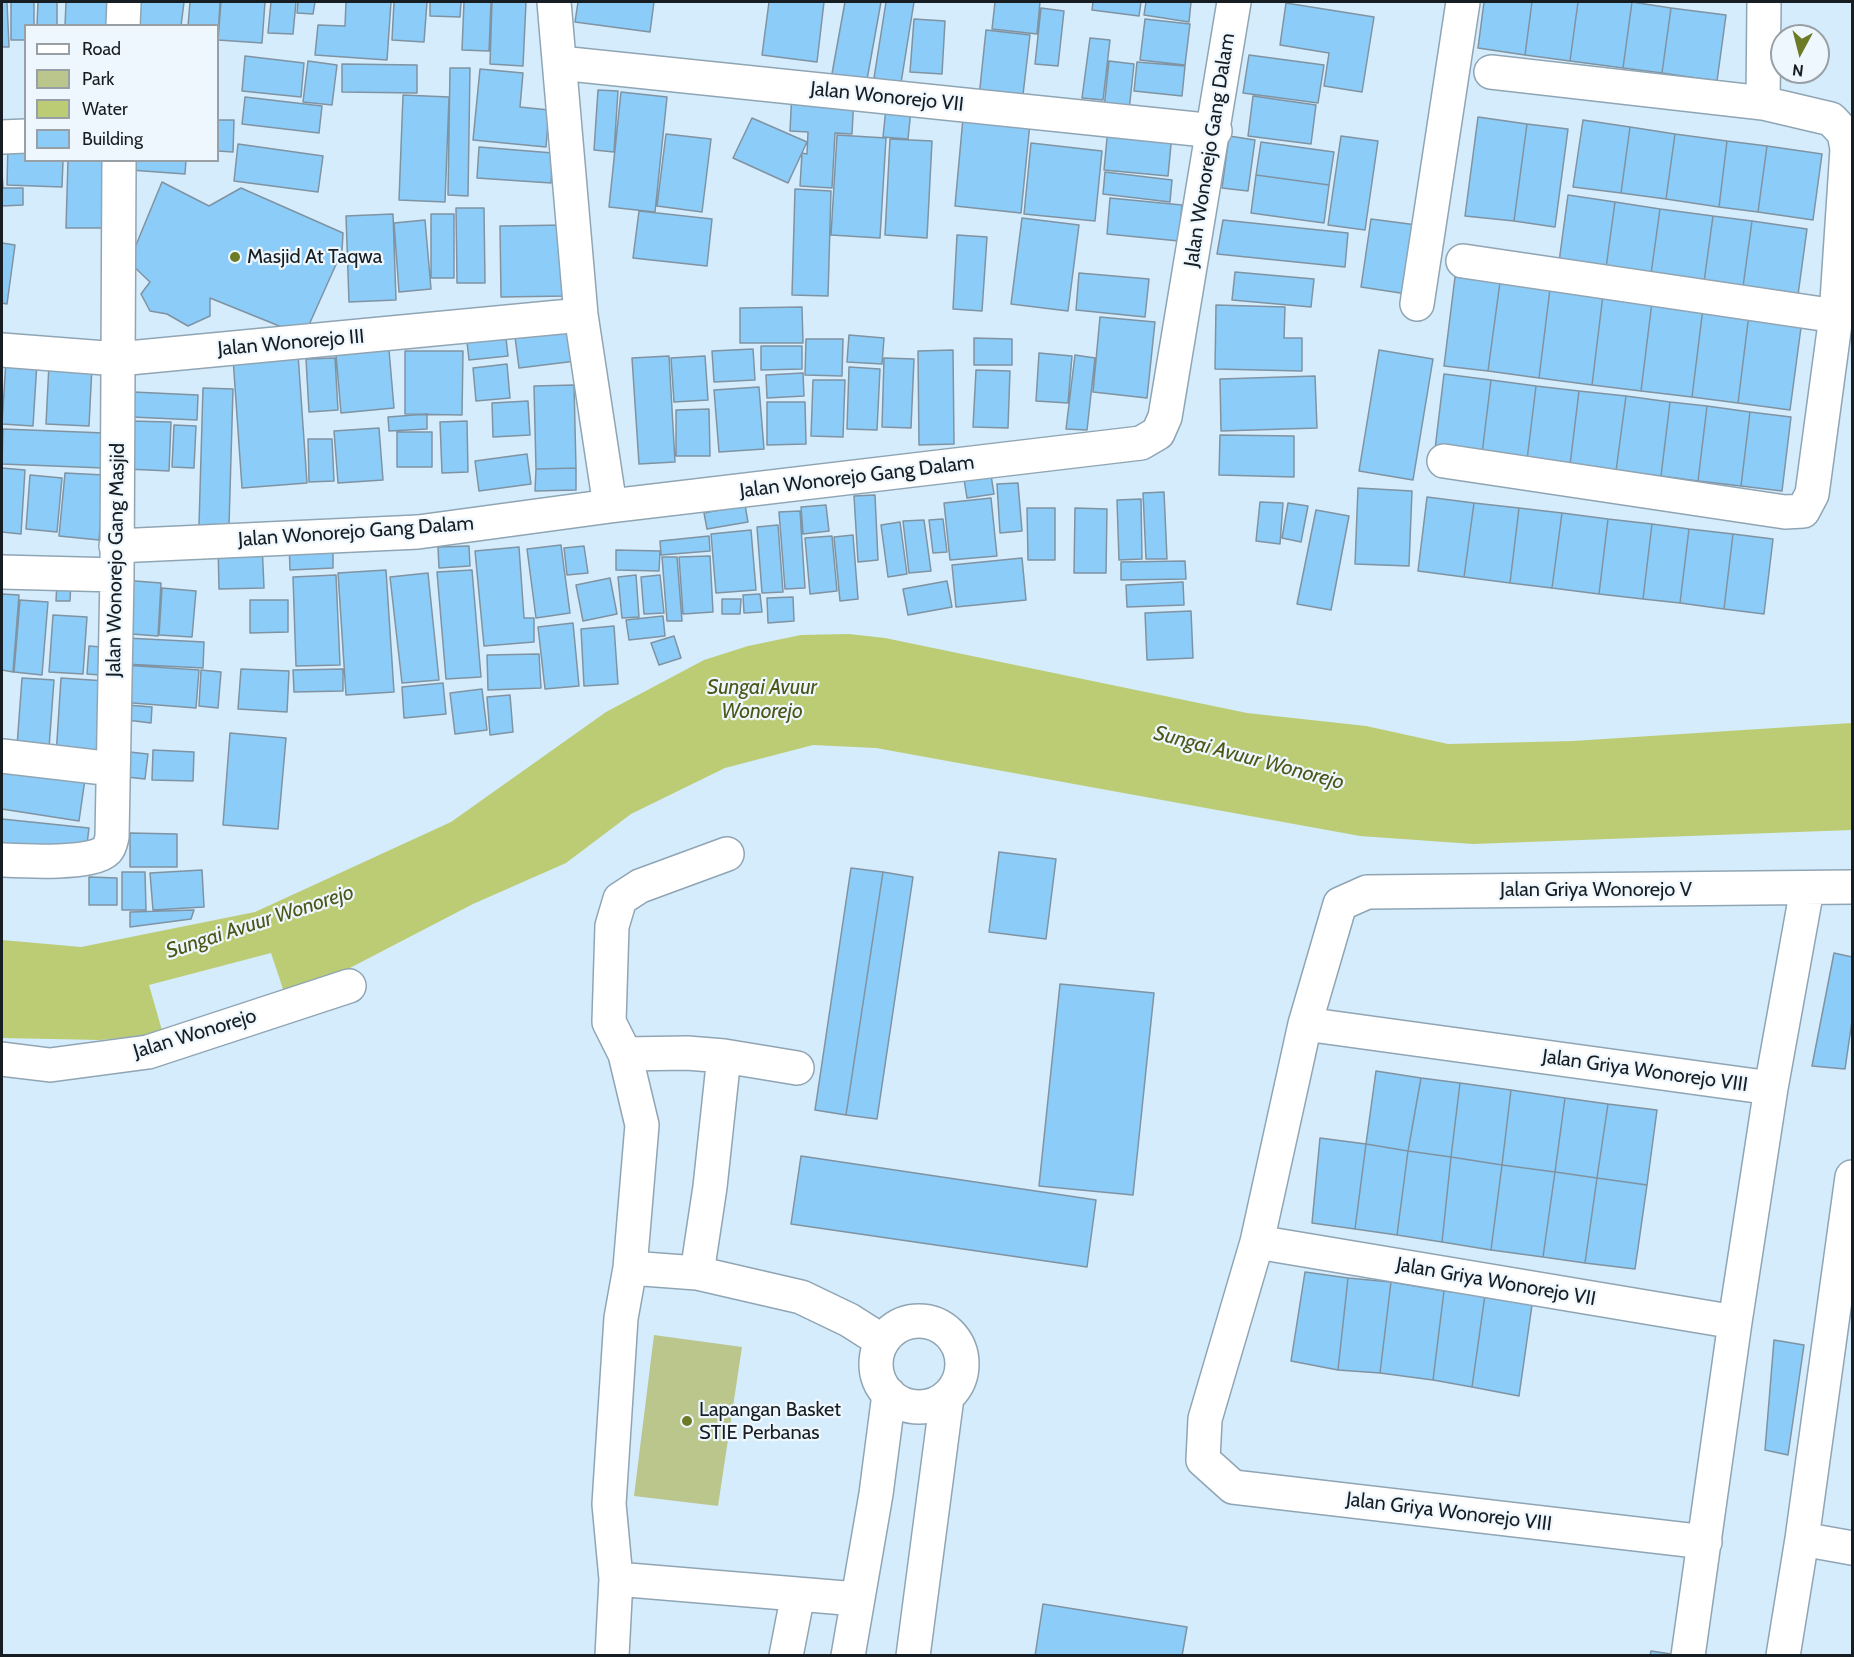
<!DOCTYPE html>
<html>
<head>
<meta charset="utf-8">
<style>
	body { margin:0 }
	#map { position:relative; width:1854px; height:1657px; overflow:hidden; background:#d5ecfc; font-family:Cabin,sans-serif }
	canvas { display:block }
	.frame { position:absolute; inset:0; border:3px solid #161e23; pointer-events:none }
	.legend { position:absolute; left:24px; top:24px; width:195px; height:138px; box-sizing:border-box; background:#eef7fd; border:2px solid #98a0a6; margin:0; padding:8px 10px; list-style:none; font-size:18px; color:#161e23 }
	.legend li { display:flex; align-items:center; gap:12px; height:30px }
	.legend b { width:30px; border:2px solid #98a0a6 }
	.north { position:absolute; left:1770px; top:24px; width:60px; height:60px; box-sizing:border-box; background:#eef7fd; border:2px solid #98a0a6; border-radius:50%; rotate:187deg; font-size:16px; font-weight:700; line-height:24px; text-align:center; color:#161e23 }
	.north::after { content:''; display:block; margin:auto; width:21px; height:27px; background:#6d7a26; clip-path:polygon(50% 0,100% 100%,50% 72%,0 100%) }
</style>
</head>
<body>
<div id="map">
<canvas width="1854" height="1657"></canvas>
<div class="frame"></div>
<ul class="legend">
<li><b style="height:8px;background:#fff"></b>Road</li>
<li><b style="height:16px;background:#bac68c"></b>Park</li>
<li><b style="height:16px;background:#bbcc75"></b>Water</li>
<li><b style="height:16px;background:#8cccf8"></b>Building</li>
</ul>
<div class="north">N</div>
</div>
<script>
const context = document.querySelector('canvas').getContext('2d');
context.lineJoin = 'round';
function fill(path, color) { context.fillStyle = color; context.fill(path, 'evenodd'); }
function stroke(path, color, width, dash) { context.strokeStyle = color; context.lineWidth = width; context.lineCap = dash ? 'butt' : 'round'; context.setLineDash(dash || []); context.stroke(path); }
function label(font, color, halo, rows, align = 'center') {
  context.font = font + ' Cabin,sans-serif'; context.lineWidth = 4.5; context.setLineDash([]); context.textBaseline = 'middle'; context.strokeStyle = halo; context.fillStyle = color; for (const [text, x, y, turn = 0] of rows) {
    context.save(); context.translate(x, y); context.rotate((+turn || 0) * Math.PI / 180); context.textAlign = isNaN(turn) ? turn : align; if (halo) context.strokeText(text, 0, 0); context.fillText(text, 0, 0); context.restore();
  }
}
fill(new Path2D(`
	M654,1335L742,1347L718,1506L634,1496Z`), '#bac68c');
fill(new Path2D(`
	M849,634L885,638L1247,713L1366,726L1448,744L1573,741L1852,723V830L1473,844L1360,836L876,748L813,745L725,768L631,814L566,863L473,904L346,970L285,995L271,953L149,985L163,1034L100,1040L2,1038V940L81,947L255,912L451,822L606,712L704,660L748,646L801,635Z`), '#bbcc75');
const building = new Path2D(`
	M2,2H7L9,47H2Z
	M11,2H34V26H26V40H11Z
	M38,2H57V26H37Z
	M66,2H107V26H65Z
	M131,2H184L181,26H129Z
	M190,2H220L218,38V26H188Z
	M221,2H265L262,43L218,40Z
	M271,2H296L293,34L268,33Z
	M298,2H315L313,14L297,13Z
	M346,2H391L387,60L315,55L318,25L345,26Z
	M394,2H427L424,42L392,40Z
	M430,2H461L460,17L430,16Z
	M464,2H491L489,51L462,50Z
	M492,2H526L523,66L490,64Z
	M578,2H654L650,32L575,22Z
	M769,2H824L817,62L762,55Z
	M845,2H881L866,85L831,79Z
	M886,2H914L901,83L874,78Z
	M995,2H1040L1037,34L992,29Z
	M1093,2H1141L1139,16L1092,10Z
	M1146,2H1191L1189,22L1144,15Z
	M1484,2H1532L1525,55L1478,48Z
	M1532,2H1578L1570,61L1525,55Z
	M1578,2H1632L1623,68L1570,61Z
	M1632,2L1671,8L1662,73L1623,68Z
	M1286,3L1374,17L1362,92L1324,86L1329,53L1280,45Z
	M1041,8L1064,11L1058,66L1035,64Z
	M1671,8L1726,15L1717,81L1662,73Z
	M914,19L945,21L942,74L910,72Z
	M1145,19L1190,24L1185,65L1140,60Z
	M986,30L1030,35L1022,103L979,97Z
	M1090,38L1110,40L1103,100L1082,98Z
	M1249,55L1324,65L1318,103L1243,93Z
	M245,56L304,63L301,97L242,91Z
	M308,61L337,65L332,105L303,102Z
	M1109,61L1134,64L1129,111L1104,108Z
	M1137,62L1185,66L1182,96L1134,91Z
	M342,64L417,65V93L342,92Z
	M450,68H470L468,196L448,195Z
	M480,69L523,73L520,107L549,110L546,147L473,140Z
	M598,90L618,91L614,152L594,150Z
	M792,91L854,95L852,134L835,133L832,188L800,186L802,153L807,154L808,132L790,131Z
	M621,92L667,97L655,212L609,207Z
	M403,95L449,97L445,202L399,200Z
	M1253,96L1316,105L1311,144L1248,136Z
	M245,97L322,106L319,133L242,124Z
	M887,98L912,100L908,139L883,137Z
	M964,107L1031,113L1021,213L955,206Z
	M1478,117L1527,124L1514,221L1465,216Z
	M752,118L807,142L788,183L733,158Z
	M218,120H234L233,152L218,151Z
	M1583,120L1630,127L1621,193L1573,187Z
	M1527,124L1568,129L1555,227L1514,221Z
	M1630,127L1675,134L1666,199L1621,193Z
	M1108,128L1172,134L1168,176L1104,170Z
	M666,134L711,139L702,212L657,206Z
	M1675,134L1727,141L1719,207L1666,199Z
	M837,135L886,138L880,238L831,235Z
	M1229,136L1255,140L1248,191L1222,188Z
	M1341,136L1378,141L1365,230L1328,225Z
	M890,139L932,141L927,238L885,235Z
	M1727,141L1767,146L1758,212L1719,207Z
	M8,142H26V160H63L62,187L7,185Z
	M1261,142L1334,152L1329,185L1256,175Z
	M1031,143L1102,151L1095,221L1024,214Z
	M238,144L323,156L318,192L234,181Z
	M1767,146L1822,154L1813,220L1758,212Z
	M479,147L553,153L551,183L477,178Z
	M68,160H113L111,228H66Z
	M131,160H186L185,174L130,170Z
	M1105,172L1172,180L1170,202L1103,194Z
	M2,173L3,188H23V205L2,206Z
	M1256,175L1329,185L1324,223L1251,213Z
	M162,182L209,206L241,188L343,233L342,251L304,336L210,298V316L188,326L167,314L150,311L141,294L150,282L129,262Z
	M795,189L831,191L828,296L792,295Z
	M1568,195L1615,202L1606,268L1559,262Z
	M1110,198L1182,205L1179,241L1107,234Z
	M1615,202L1660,209L1651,274L1606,268Z
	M456,208H484L485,283H457Z
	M1660,209L1713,216L1704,282L1651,274Z
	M639,211L712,219L707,266L633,258Z
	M393,214L396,300L349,302L346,216Z
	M431,214H454V278H431Z
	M1713,216L1752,221L1743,287L1704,282Z
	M1022,218L1079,225L1068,311L1011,304Z
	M1371,219L1417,225L1407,294L1361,287Z
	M425,220L431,289L399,292L394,223Z
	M1223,220L1348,233L1345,267L1217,254Z
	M1752,221L1807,229L1798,295L1743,287Z
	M566,225L567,296L501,297L500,226Z
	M957,235L987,237L982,311L953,309Z
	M2,243L15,245L7,304L2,303Z
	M1235,272L1314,279L1311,307L1232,300Z
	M1079,273L1149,279L1145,317L1076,310Z
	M1455,277L1500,282L1488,371L1444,366Z
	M1500,282L1550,289L1539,378L1488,371Z
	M1550,289L1603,295L1592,385L1539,378Z
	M1603,295L1652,302L1641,391L1592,385Z
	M1652,302L1703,308L1692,397L1641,391Z
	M1216,305L1285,307L1284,338H1302V371L1215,369Z
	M802,307L803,343H740V308Z
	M1703,308L1749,314L1738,403L1692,397Z
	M1749,314L1802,320L1790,410L1738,403Z
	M1100,317L1155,322L1147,398L1093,392Z
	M571,321L576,361L519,368L514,329Z
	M505,329L508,356L469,360L466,333Z
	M849,335L884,338L882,364L847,362Z
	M974,338L1012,339V365H974Z
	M806,339H843L842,376L805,375Z
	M761,346H802V369L761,370Z
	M753,349L755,380L714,382L712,351Z
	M389,350L394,408L341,413L336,355Z
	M953,350L954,444L919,445L918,351Z
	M1379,350L1433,359L1413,480L1359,471Z
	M405,351H463L462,415L405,414Z
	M1039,353L1072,356L1068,403L1036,401Z
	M298,354L307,483L242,488L233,358Z
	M1075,355L1095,358L1087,430L1066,429Z
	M669,356L675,462L639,464L632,358Z
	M705,356L708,400L674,402L671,358Z
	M335,358L338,410L309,412L306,359Z
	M884,358L914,359L911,428L882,427Z
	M6,360L37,362L33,426L2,424Z
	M49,364L92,366L89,426L46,424Z
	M507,364L510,398L476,401L473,368Z
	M849,367L880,369L877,430L847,429Z
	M976,370L1010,371L1008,428L973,427Z
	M803,373L804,396L767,398L766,375Z
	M1444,374L1491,380L1482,454L1435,449Z
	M1315,376L1317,428L1221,431L1220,379Z
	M813,380H845L843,437L811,436Z
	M1491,380L1536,386L1527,460L1482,454Z
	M574,385L576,468L536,469L534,386Z
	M1536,386L1579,391L1570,465L1527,460Z
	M759,387L764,449L719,452L714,390Z
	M203,388L233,389L229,526L199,525Z
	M1579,391L1626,396L1616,471L1570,465Z
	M133,392L198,395L197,420L132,417Z
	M1626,396L1670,402L1661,476L1616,471Z
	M528,401L530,435L493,437L492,403Z
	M767,402H805L806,444L767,445Z
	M1670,402L1707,406L1698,481L1661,476Z
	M1707,406L1750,412L1741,486L1698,481Z
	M709,409L710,456H676V410Z
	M1750,412L1791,417L1782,491L1741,486Z
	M427,414V429L389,431L388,417Z
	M129,421L171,422L169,471L127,469Z
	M467,421L468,472L442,473L440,422Z
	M174,425L196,426L194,468L172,467Z
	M379,428L383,480L338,483L334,431Z
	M3,429L105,433L104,468L2,464Z
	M397,432H432V467H397Z
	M1220,435L1294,436V477L1219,475Z
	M308,439H332L334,481L309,482Z
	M527,454L531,484L479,491L475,461Z
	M2,468L25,470L21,534L2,532Z
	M576,468V490L535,491L536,469Z
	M65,473L104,475L99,540L59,536Z
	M30,475L62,478L57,532L26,529Z
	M991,475L994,494L967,498L964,479Z
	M1018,483L1022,531L1000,533L997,484Z
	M1358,488L1412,491L1409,566L1355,564Z
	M1164,492L1167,559H1146L1143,493Z
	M875,495L878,560L858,562L854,496Z
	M1427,497L1474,503L1464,577L1418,571Z
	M991,498L997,556L950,560L944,503Z
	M1141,499L1142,559L1119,560L1117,500Z
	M1260,502L1283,503L1280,544L1256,541Z
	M1288,503L1308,506L1301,542L1282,538Z
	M1474,503L1519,508L1510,583L1464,577Z
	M745,505L748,522L707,529L704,513Z
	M826,505L829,531L803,534L801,507Z
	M1027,508H1055V560H1028Z
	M1075,508L1107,509L1106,573H1074Z
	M1519,508L1562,513L1552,588L1510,583Z
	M1316,510L1349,516L1331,610L1297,604Z
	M800,511L805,588L785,589L779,512Z
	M1562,513L1608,519L1599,594L1552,588Z
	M943,519L947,552L933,553L929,520Z
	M1608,519L1652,524L1643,599L1599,594Z
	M924,520L931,571L909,573L903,521Z
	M900,522L907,574L888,577L881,525Z
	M1652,524L1689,529L1680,603L1643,599Z
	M778,525L783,592L762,593L757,527Z
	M1689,529L1733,534L1724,609L1680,603Z
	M751,530L756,590L716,593L711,534Z
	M1733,534L1773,539L1764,614L1724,609Z
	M853,535L858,599L840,601L834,537Z
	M709,536L710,551L661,555L660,541Z
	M832,536L837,591L810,594L805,538Z
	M333,540V568L290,570L289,542Z
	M262,543L264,588L219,589L218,544Z
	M561,545L570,613L536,618L527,549Z
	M469,546L470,566L439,568L438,547Z
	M584,546L588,573L567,575L564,548Z
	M519,547L524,618H534V642L484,646L475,551Z
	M616,550L660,551L659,571L616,570Z
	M710,556L713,612L683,614L679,557Z
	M662,557H677L682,621H667Z
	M1022,558L1026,600L956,607L952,565Z
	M1185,561L1186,579L1121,580V562Z
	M386,570L394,692L346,695L338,573Z
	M472,570L481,677L446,679L437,572Z
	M428,573L439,680L402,683L390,577Z
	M336,575L340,665L296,666L293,577Z
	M636,575L639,617L622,618L618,577Z
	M660,575L664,613L644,614L641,577Z
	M610,578L617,614L583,621L576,585Z
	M122,580L161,583L158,636L118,633Z
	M57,581H71L70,601H56Z
	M947,581L952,607L908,615L903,589Z
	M1183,582L1184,605L1127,607L1126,585Z
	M162,588L196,591L192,637L159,635Z
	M2,594L19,595L13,672L2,670Z
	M760,594L762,612L744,613L743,595Z
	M793,597L794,621L768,623L767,598Z
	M722,599H741L740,614H722Z
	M20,600L48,602L42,675L14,672Z
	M250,600H288V632L250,633Z
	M1191,611L1193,658L1147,660L1145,613Z
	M53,615L87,617L83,674L49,672Z
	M663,616L665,636L629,640L626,620Z
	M573,623L579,686L545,689L538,627Z
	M614,626L618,684L584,686L581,629Z
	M674,636L681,658L659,665L651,643Z
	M126,638L204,642L203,668L124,664Z
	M89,646L102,647L100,675L87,674Z
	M539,654L541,688L488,690L487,655Z
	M123,665L199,670L196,708L120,702Z
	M241,669L289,671L287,712L238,709Z
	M343,669V691L294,692L293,670Z
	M201,670L221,672L218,708L199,706Z
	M22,678L54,680L49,748L17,746Z
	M61,678L106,681L101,759L56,756Z
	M443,683L446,714L404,718L402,687Z
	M482,689L487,730L455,734L450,693Z
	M510,695L513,732L490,735L487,697Z
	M128,705L152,707L151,723L127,720Z
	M230,733L286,738L278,829L223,825Z
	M153,750L194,752L193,781L152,780Z
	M120,751L148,754L145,779L117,776Z
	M2,766L85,779L79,821L2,809Z
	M2,819L89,828L86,852L2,844Z
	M130,833L177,834V867H130Z
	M999,852L1056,859L1046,939L989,932Z
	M851,868L883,872L846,1115L815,1110Z
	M202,870L204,907L153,910L150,873Z
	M122,872H145L146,910H122Z
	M883,872L913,877L877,1119L846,1115Z
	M89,877L117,878V905H89Z
	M194,910L191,919L130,927V912Z
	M1834,953L1852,957V1021L1845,1069L1812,1066Z
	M1060,984L1154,993L1133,1195L1039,1186Z
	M1376,1071L1421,1078L1408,1151L1366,1144Z
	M1421,1078L1460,1083L1451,1157L1408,1151Z
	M1460,1083L1511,1090L1502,1165L1451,1157Z
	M1511,1090L1565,1098L1555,1172L1502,1165Z
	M1565,1098L1608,1104L1597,1178L1555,1172Z
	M1608,1104L1657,1110L1647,1185L1597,1178Z
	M1320,1138L1366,1144L1355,1229L1312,1223Z
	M1366,1144L1408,1151L1397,1235L1355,1229Z
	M1408,1151L1451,1157L1442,1242L1397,1235Z
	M801,1156L1096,1200L1087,1267L791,1224Z
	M1451,1157L1502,1165L1491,1250L1442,1242Z
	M1502,1165L1555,1172L1543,1257L1491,1250Z
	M1555,1172L1597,1178L1585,1263L1543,1257Z
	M1597,1178L1647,1185L1635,1269L1585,1263Z
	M1305,1272L1348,1278L1338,1370L1291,1361Z
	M1348,1278L1391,1282L1380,1373L1338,1370Z
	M1391,1282L1444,1291L1433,1380L1380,1373Z
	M1444,1291L1485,1295L1472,1387L1433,1380Z
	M1485,1295L1532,1305L1519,1396L1472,1387Z
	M1774,1340L1804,1345L1788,1455L1765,1450Z
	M1043,1604L1187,1627L1182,1656H1035Z
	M1651,1651L1671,1654V1656H1650Z`);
fill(building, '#8cccf8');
stroke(building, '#7f93a2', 1.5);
const minor = new Path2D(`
	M554,2L581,315L610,506
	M123,26L124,2
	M560,63L1215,131
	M1491,72L1763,103
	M2,137L26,136
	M1463,261L1836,316
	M1417,304L1463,2
	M2,350L118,359L581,315
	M1444,461L1785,512L1803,511L1812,494L1836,316L1847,149L1844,133L1831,119L1763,103L1764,2
	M116,546L418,532L610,506L1141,443L1158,433L1165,417L1234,2
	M2,572L117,575
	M2,756L113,769
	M2,860C22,861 94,865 107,850C110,847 111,841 112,837L117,575L119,160
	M1305,1024L1771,1088
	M625,1054L687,1053L724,1056L797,1068
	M2,1059L50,1065L148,1052L349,986
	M1257,1242L1735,1322
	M630,1268L697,1273L801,1297L849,1320L882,1341
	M697,1273L710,1187L724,1056
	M876 1364a43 43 0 1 1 86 0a43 43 0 1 1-86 0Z
	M1802,1539L1852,1548
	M1705,1542L1233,1487L1203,1460L1205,1419L1257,1242L1305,1024L1340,904L1367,892L1852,887
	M616,1579L857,1599
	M612,1656L616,1579L609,1504L621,1318L630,1268L642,1125L625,1054L609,1022L612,926L620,899L640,886L727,854
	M786,1656L798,1594
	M848,1656L876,1494L889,1394
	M913,1656L947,1397
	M1688,1656L1735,1322L1771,1088L1807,889
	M1783,1656L1802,1539L1852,1177`);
stroke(minor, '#90a5b4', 36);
stroke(minor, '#fff', 33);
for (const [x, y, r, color] of [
	[235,257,6,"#6d7a26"],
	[687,1421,6,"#6d7a26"]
]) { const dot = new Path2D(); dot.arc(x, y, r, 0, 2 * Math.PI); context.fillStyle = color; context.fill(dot); stroke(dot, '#eef7fd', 2); }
label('20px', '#161e23', '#eef7fd', [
	["Jalan Wonorejo VII",887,97,6],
	["Jalan Wonorejo Gang Dalam",1210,150,-81],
	["Jalan Wonorejo III",291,343,-5],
	["Jalan Wonorejo Gang Dalam",857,477,-7],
	["Jalan Wonorejo Gang Dalam",356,532,-4],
	["Jalan Wonorejo Gang Masjid",116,560,-89],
	["Jalan Griya Wonorejo V",1596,890],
	["Jalan Wonorejo",195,1034,-17],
	["Jalan Griya Wonorejo VIII",1645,1071,8],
	["Jalan Griya Wonorejo VII",1496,1282,10],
	["Jalan Griya Wonorejo VIII",1449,1512,7]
]);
label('20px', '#161e23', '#eef7fd', [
	["Masjid At Taqwa",247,257],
	["Lapangan Basket",699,1410],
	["STIE Perbanas",699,1433]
], 'left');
label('italic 21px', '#4d5618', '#eef7fd', [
	["Sungai Avuur",762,688],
	["Wonorejo",762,712],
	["Sungai Avuur Wonorejo",1249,758,15],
	["Sungai Avuur Wonorejo",260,922,-18]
]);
</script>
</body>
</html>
